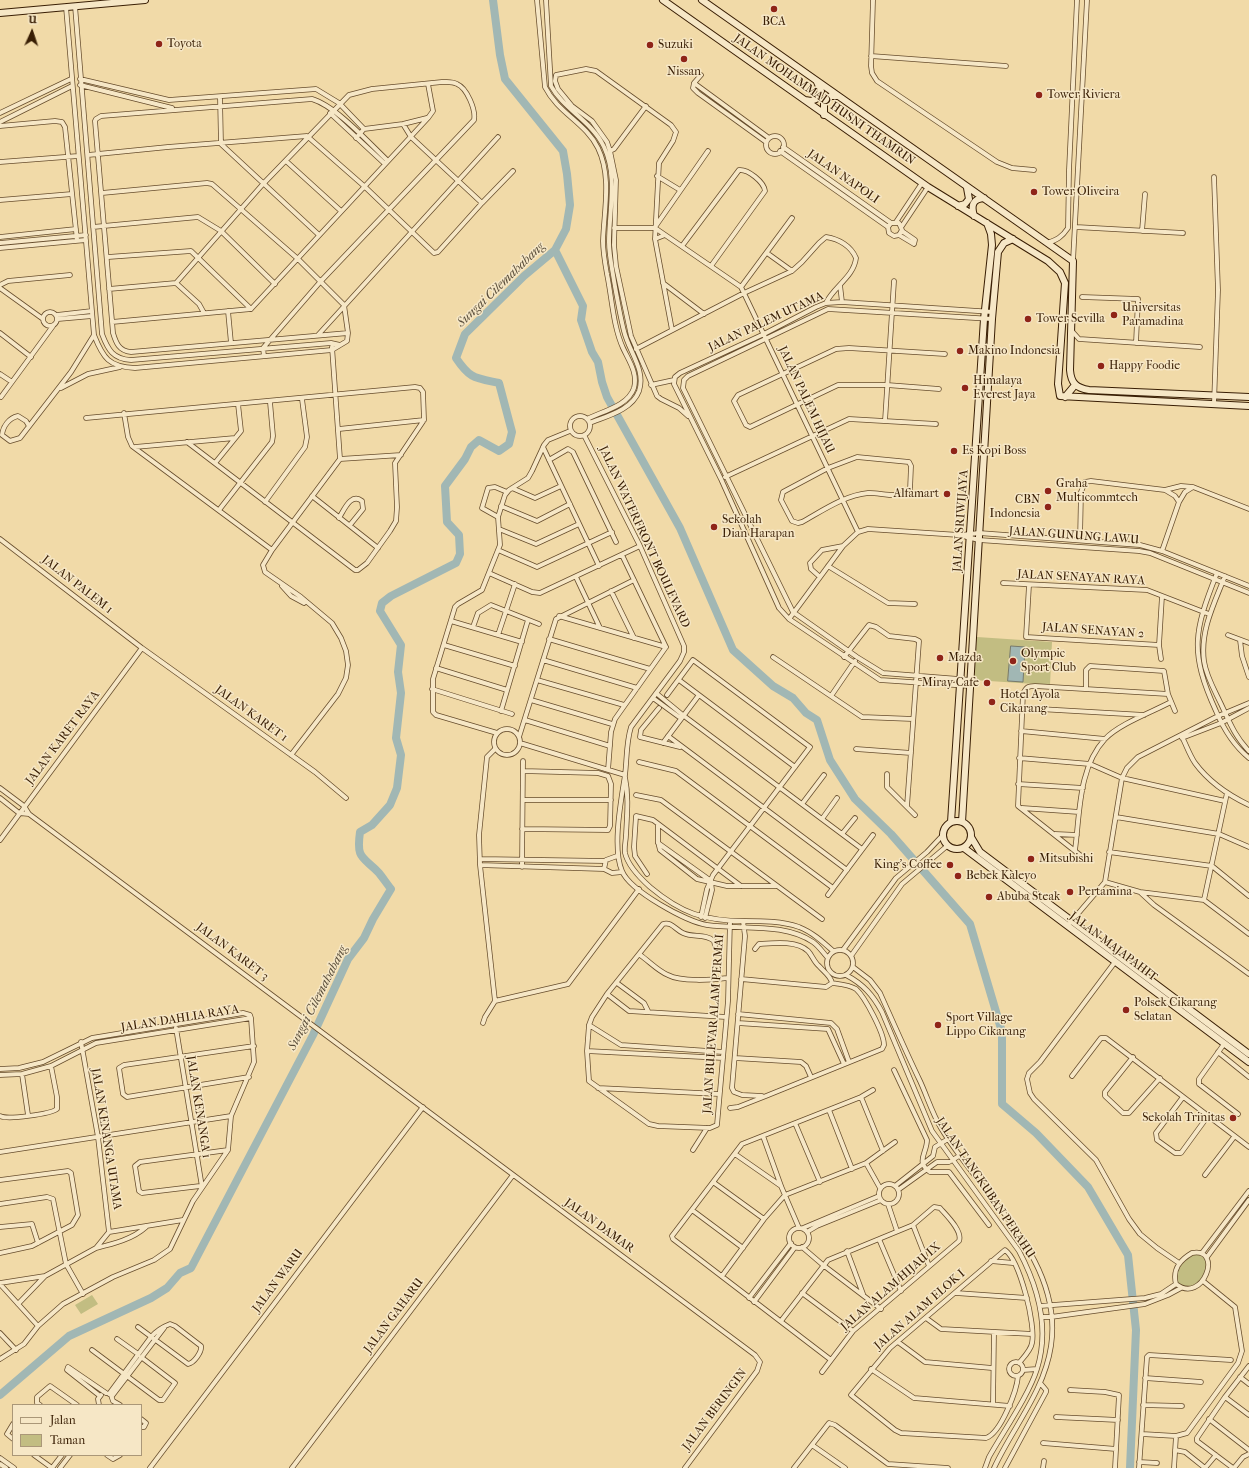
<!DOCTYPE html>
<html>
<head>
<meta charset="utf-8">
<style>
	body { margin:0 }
	#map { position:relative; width:1249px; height:1468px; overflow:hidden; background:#f1daa8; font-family:"IM FELL French Canon",serif }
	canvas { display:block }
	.legend { position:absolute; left:12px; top:1404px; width:130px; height:52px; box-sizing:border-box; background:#f6e7c6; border:1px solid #aa9778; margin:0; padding:5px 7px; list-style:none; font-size:12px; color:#391e04 }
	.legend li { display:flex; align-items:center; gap:8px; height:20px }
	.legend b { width:20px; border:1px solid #aa9778 }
	.north { position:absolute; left:12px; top:12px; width:40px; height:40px; -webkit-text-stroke:3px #f6e7c6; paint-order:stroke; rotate:3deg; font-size:11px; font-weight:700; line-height:16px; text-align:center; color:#391e04 }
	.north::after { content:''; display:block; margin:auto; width:14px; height:18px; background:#391e04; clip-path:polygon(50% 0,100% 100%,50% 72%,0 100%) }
</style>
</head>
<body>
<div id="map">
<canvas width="1249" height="1468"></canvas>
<ul class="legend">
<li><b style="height:5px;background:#f6e7c6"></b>Jalan</li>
<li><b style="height:11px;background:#c2bd82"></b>Taman</li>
</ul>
<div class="north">U</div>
</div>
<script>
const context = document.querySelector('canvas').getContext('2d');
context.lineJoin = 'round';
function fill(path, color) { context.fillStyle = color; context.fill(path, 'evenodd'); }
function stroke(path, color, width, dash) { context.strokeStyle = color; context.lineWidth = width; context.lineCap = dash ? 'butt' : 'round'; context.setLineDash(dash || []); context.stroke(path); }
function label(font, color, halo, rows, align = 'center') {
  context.font = font + ' "IM FELL French Canon",serif'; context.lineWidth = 3; context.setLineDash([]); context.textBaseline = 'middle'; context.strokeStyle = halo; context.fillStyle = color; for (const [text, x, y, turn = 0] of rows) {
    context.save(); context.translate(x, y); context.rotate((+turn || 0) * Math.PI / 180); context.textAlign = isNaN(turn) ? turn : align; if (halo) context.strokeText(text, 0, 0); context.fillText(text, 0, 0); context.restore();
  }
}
fill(new Path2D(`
	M977,637L1052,642L1050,685L974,680Z
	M1192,1254H1198L1208,1261L1202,1281L1188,1288L1176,1284C1175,1268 1180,1263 1192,1254Z
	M92,1295L98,1304L81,1314L75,1305Z`), '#c2bd82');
const water = new Path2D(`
	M1011,646L1025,647L1023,682L1008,681Z`);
fill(water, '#a1b7b4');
stroke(water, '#777a6e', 1);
stroke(new Path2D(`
	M555,250L583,306L581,320L592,352L598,362L602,382L607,397L680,528L733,650L773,686L793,698L806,713L817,720L830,760L855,799L891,834L970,924L1002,1032V1104L1036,1133L1088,1187L1128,1255L1136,1330L1130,1468
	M0,1395L69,1336L151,1298L167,1288L180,1273L191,1268L313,1035L348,959L364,938L373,919L391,889C387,884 383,878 379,873C363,856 356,860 360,832L372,825L390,805L397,788L401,755L396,738L401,693L398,672L401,645L380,611L382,603L391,596L456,563L460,554L459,535L447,522L445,486L465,459L471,447L479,440L499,451L509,444L512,432L499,383C475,378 470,379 456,358L465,334L524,276L555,250L566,229L570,205L567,174L563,151L505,79L500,55L493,0`), '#a1b7b4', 8);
const street = new Path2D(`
	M537,0L545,87C558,113 586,123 598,148C612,177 604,210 603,241C603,252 605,263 607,274C612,298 613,326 623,348C629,361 638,373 634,388C628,406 603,411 587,419
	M546,0L551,86C564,110 592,121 604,147C618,177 609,210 609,242C609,255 612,268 614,281C617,298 620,315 624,331C629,352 646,370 639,391C632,410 607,416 590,423
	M873,0L871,66L872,73L877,81L997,162L1012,168L1034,170
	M75,6L102,334C108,350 113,359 131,360L331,343L340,345
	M66,7L94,335C103,358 109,367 135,368L332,350L347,341L348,333
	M871,56L1006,66
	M80,79L169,100L316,89L339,103L364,129
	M694,83L701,75
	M80,85L172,108
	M220,97L221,144L319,235
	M0,113L71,79
	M330,113L385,164
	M0,122L72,86
	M403,124L411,137L482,203
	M0,126L55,121L62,122L65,127L77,240
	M766 145a9 9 0 1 1 18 0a9 9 0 1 1-18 0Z
	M356,138L364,129L403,124L427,118
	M766,142L698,93L693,88L694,83L769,138
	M783,147L891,223H899L902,230L899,235L894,236L889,233L888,227L891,223
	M610,151L614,149L646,106
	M780,151L888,227
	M88,155L168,147L307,136L364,186L434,253L438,252L482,203L513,171
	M286,161L341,211
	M0,162L78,156
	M657,176L680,190
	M102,193L207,183L212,184L298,259L344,305L348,333L131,352C119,351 116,343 113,333L95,121L96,119L101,116L312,99C336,106 369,143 388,161
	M0,200L72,194
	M896,222L922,183
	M902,226L928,187
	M93,227L198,217L221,231L275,284
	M655,227L708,151
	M1076,227L1183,233
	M614,228H655L741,287L858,532
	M1142,231L1145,194
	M899,235L914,244L915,240L902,231
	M0,237L76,229
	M655,239L665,235
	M0,243L86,235
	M1047,243C1057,240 1062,237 1068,228L1069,170L1077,0
	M682,246L739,170C748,169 764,182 765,191L711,266
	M0,248L86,240
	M767,253L792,271
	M108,257L191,251L251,309
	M1073,261L1087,0
	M176,283L263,184L349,95L372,89L442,82C447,82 452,81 457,84C467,88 476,110 474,120L321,281L263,348L264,356
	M663,283L704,314
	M0,285L8,281L70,275
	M840,285L842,302
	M741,287L792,218
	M0,288L43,319
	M109,289L176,283L199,304L204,313
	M1082,297L1138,299L1136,343
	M228,311L231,343
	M43 319a7 7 0 1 1 14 0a7 7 0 1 1-14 0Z
	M57,315L92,311
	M58,319L92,316
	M112,322L251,309L428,118L433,111L428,84
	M672,330L655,239L659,163L673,141L676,132L671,125L596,71L586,69L556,75L555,81L558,89L572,106L592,121L607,142L610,151L616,180L614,245L616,266L631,336L657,396L661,399L679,408L688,416
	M1071,330L1079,339L1200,347
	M0,333L31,357
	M318,335L498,137
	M636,349L744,293L792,271L802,262L819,243L826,237C839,239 851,246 856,258C854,277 833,287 826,303
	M0,374L12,382
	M651,385L674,380
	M61,388L88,374L120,367
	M939,389L887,385H838L750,427L746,425L734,401L738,395L836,349L849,348L945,354
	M1,397L53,326
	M1214,404L1218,290L1214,177
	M124,413L128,437L132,446L272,550
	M570 426a10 10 0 1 1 20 0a10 10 0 1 1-20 0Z
	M86,418L415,387L420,388L423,392L424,420L395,463L397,507L396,521L390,531L367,563L358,570H355L187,442
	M885,421L894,281
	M29,426L26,421L18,416C9,418 3,426 2,435L10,441L20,438L71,372L94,335
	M339,429L424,420
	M584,435L640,546L684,646V652L680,661L631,727C626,743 627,760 625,775C621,801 612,848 622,871C630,891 687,922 707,925C741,930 784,922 813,942C819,946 823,953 828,958
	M135,447L235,438
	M543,447L599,566
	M857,457L909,462L911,466L910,490C901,500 879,492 868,493C845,495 822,511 802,522L798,523L792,521L781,500L783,492L828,468Z
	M340,459L401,455
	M549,460L568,449L573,452L616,542
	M215,463L241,431L238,404
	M725,477L849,419L936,424
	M1193,487L1249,509
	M512,488L535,498L561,486
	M312,496L378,548
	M265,502L305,447L307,437L302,399
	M501,506L537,521L570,504
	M219,510L272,442L273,436L270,402
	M498,517L482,508L488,488L495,487L507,492
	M339,518C344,510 351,492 362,501L363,509L350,525
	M499,529L536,544L579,524
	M961,535L979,533L1140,545L1162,551L1249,586
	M0,539L142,648L315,772L346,798
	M1080,540L1081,492L1085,482L1091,481L1165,490L1175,496L1179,502L1185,492L1193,487L1181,486L1165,490
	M498,550L537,567L612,532
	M1162,551L1179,502
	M622,555L666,647
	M828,566L888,603L915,604
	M489,573L532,592L540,593L640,546
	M1217,573C1194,631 1189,652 1216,711C1224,730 1233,745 1249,758
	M1225,576C1214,604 1200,631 1204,661C1206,676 1215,691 1221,704C1229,721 1235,737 1249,751
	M576,577L600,628
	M820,577L811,569L810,563L822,550L843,546
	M1003,583L1147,590L1209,614
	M1029,585L1026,637L1159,645
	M282,586L291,596L304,603
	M611,591L634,638
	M559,616L666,647
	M789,619L843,546L858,532L868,529L959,535L979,540L1139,551L1150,553L1249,593
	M451,621L522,642
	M473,627L478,613L491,605L539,624
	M498,635L515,584
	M1228,635L1249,643
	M549,639L650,669
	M1240,640L1242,656L1249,677
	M444,645L515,666
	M773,657L862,717L913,719
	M844,657L869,625L876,627L889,636L915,639L919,641L907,806
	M1161,659L1159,645L1162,596
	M543,660L637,688
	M436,668L507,690
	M537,680L624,705
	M679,680L795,767
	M971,680L883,673L857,657L793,612L683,388L684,380L688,376L828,309L992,319
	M970,686L880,680L789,619L779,608L721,479L674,384L675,377L680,373L764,334L816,307L826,303L842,302L993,312
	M432,689L512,714
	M1086,689V670L1090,666L1164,671L1168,694L1175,711
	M656,693L684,716L862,849
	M667,695L693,660L810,747L713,875L707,889L701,917
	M831,696L855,661
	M653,698L679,717L683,716
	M531,700L612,724
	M659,708L641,730L640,737L680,747
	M1022,708L1144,715
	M501,711L528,620
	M525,720L610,746
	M494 742a13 13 0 1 1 26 0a13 13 0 1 1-26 0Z
	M1021,731L1105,739
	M497,733L436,715L433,712V679L455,607L458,604L482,590L500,545L498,517L505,495L509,490L528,478L532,471L544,445L548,440L570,431
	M1181,735C1186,744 1189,754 1195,763C1209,782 1228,795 1249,805
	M668,736L847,870
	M519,737L556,619L634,580
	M1182,738L1221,723L1249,708
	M520,743L625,775
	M663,743L699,695
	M856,749L911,753
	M291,755L338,694L346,678L348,665L346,651L341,638L332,623L301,597L265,572L263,565L272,550L340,459L332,347
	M1019,758L1090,764L1122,778L1225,801
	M639,762L676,771L833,888
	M608,770L611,732L615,719L666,647
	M887,774V787L915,815
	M625,777C629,797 627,815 626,835C626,840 624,847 625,853C628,866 640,878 650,887C681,913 704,921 745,921C762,921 782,921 799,927C812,932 823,942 833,951
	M1018,784L1083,788
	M0,788L24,806L29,814L755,1355L760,1362L757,1371L685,1468
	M636,795L661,800L822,919
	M0,798L19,813L29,814
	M523,800H611
	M802,804L824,775
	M1022,808L1079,812
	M1116,817L1219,834L1249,847
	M822,819L837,798
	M658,824V842L660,850L697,879L727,886H777
	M522,829L608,830L610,826L611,784L608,776L598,773L523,771
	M842,834L855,818
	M1055,834L1077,835
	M0,840L142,648
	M658,843L711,881
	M1075,850C1080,814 1078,768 1105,739C1119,724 1152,712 1171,702
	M1109,852L1212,866L1249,896
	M1080,855L1018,806L1023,694C1026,687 1028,686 1035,686L1168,694
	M617,856L606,860L604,869L612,873L622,872
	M480,859L605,861
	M480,865L604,869
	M522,867L523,761
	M647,874L635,856L634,847L636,816L653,820L741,886
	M1105,882L1140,892L1204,900L1249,934
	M1141,893L1154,905L1249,974
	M828,895L873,835
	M1204,900L1227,793
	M705,918L712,890L711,882
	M743,921L745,936L732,1088L734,1092L742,1095L762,1096
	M1070,923L1105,882L1122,778L1127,768L1138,757L1218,716L1249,703
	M715,946L714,941C705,933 693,938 683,933C676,930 671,921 663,924L607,994L592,1017L589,1025L587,1051L589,1081L649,1124L658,1126L710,1128L717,1125L728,1001L730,921
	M755,949L759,944C773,943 797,940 808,951C812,955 814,962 819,966C823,971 831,976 832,983
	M827 963a13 13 0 1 1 26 0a13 13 0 1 1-26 0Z
	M843,950L896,878L927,852L942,836
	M640,955C649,961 658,971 668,975C681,982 712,980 727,978
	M851,956L902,884L947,846
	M1115,962L1040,1062L1029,1073L1027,1079L1030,1093L1034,1099L1096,1160L1129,1219L1140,1234L1157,1248L1179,1263
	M853,967L870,980L880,993C893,1022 906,1052 920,1081C927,1096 932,1113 941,1128C981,1195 1064,1260 1051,1346C1044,1392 1013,1427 994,1468
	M846,975C863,984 873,995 882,1012L932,1131L1019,1251C1038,1287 1050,1328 1037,1369C1029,1395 1003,1432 989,1457L985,1468
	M617,983L644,1003L648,1011
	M607,994L629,1011L726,1017
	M495,1001L568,984L639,889
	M738,1014L831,1023L837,1029L849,1062
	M483,1023L485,1017L495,1001L480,865L479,835L487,757L495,749
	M738,1023L828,1029L844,1064
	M589,1025L621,1045L723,1052
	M176,1028L202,1187
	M81,1042L98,1137L109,1232
	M1224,1044L1199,1079V1084L1238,1114
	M587,1051L723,1058
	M1218,1052L1249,1077
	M1133,1057L1105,1092V1096L1123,1113H1129L1160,1078
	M735,1058L801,1062L806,1066L811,1077
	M0,1069L19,1068L43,1062L92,1038L243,1013L250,1015L251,1018L254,1062L231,1116L228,1150L193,1201L170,1249L154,1260L113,1277L63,1304L38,1326L24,1344L0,1359
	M894,1070L927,1140C927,1153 915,1162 930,1172H949L989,1225
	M22,1074L28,1115
	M0,1075L22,1074L51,1066L96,1043L251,1018
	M1072,1076L1101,1038H1106L1249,1147
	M249,1077L127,1097L123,1094L119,1068L124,1065L254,1046
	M598,1088L719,1094
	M861,1097L883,1151
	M1183,1097L1156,1133L1157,1140L1175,1153H1181L1208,1116
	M730,1108L738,1107L766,1096L882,1049L884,1045C884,1033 865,997 856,989C850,985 839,984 832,983L826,987L741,979
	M829,1110L852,1169
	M0,1116C7,1120 51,1114 57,1109V1097L51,1066
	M795,1123L820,1182
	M763,1136L781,1186L799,1228
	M693,1150L707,1128
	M0,1152L231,1116
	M735,1154L781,1186
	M866,1163L880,1188
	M1205,1175L1234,1137
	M0,1180L68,1171L71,1173L78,1215L72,1225L32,1246L0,1253
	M713,1182L764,1219
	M879 1194a10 10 0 1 1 20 0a10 10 0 1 1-20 0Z
	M200,1186L142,1193L139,1191L135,1166L140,1162L228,1150
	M895,1186L933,1156L935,1147L948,1139
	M898,1190L937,1162H949L959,1156
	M0,1204L47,1197L53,1199L66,1264L83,1294
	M888,1204L897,1231
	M692,1210L743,1248
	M913,1225L929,1266
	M0,1227L32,1224L38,1243
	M803,1228L879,1196
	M789 1238a10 10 0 1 1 20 0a10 10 0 1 1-20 0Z
	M109,1232L183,1220
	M807,1232L817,1226L881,1200
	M879,1239L901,1291
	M802,1247L823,1265L881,1309
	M96,1248C113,1244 133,1239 146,1227
	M847,1251L863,1294
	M1192,1253C1224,1247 1203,1305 1176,1284C1172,1269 1180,1260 1192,1253Z
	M1202,1253L1249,1191
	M1207,1257L1249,1200
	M991,1261L1013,1263
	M722,1276L764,1219L785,1195L866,1163L895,1142
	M0,1283L45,1276L96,1248L109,1232
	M0,1284L38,1326
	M802,1293L853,1331
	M956,1293L1027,1298
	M749,1298L791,1243
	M754,1302L795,1247
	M18,1304L45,1276
	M1040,1306L1145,1298L1161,1294L1176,1284
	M1042,1317H1051L1145,1304L1168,1295L1181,1288
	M926,1318L941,1329L1032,1334
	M781,1321L828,1260L913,1225L934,1207L940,1208C946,1215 963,1231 959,1241L853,1331L822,1372
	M0,1333L16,1350
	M117,1339L138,1354
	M898,1342L925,1362L992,1368
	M92,1350L159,1400H163L175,1383L141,1357
	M831,1360L673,1239L672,1236L742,1144L861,1097L873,1090
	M1009 1369a7 7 0 1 1 14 0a7 7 0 1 1-14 0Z
	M871,1369L914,1398L1010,1406
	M1023,1370L1037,1369
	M1018,1376C1017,1390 1001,1433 986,1438L901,1433L895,1430L851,1395L890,1348L1005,1250C1020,1261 1036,1325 1032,1343C1031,1350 1024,1357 1019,1363
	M1240,1377L1249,1384
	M1145,1378L1201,1382
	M1070,1390L1105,1392L1119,1395L1115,1468
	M109,1394L151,1337C156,1331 162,1327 170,1324L175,1326L201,1346C202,1352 194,1363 188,1364L138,1327
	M111,1395L113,1401L120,1405
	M100,1396L67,1370L68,1367L106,1393
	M112,1396L164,1328
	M1225,1397L1249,1415
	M993,1404L994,1332
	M40,1405L37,1403V1397L50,1386L77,1405
	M99,1405L98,1399L101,1395
	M1143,1405L1182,1406
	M1056,1417L1118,1420
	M141,1419L146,1423L144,1427H141
	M1209,1419L1249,1450
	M13,1424L7,1434L13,1439
	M1142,1434L1176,1436
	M1043,1443L1116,1449
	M812,1445L845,1468
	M1175,1450L1185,1452L1205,1468
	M34,1455L52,1468
	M107,1455L113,1459L120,1455
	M0,1458L14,1468
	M1139,1462L1157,1463
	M0,1464L6,1468
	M52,1468L62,1455
	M60,1468L70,1455
	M150,1468L423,1107
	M292,1468L513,1175
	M794,1468L829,1423L835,1425L888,1464L948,1468
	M1005,1468L1046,1392V1390L1041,1384
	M1043,1468L1044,1461
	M1139,1468L1147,1357L1149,1355L1231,1360
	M1174,1468L1176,1436L1187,1433L1238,1363L1242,1351L1235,1307L1203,1281
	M1205,1468L1216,1455
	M1233,1468L1197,1441V1438L1225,1397L1249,1366
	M1234,1468L1243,1457L1249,1454`);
const secondary = new Path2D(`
	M663,0L928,187L1048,261L1060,272L1065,283L1058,384L1060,396L1249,406
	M702,0L1073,261L1070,370C1071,383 1076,388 1089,390L1249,397
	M0,13L145,0
	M805,100L811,101L816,99L821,91L817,82
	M824,115V101L831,96H837
	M958,206L965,204L969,199L967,188
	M974,216C971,206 972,199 984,198
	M1065,397L1075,385
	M943 835a14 14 0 1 1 28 0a14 14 0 1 1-28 0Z
	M951,822L984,319L992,245L991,234L987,223
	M962,822L992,319L998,252L1004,243L1013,239
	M971,837L980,852L1249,1054
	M964,848L1249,1062`);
stroke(street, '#674d2d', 5.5);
stroke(secondary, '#391e04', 8);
stroke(street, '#f6e7c6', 4);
stroke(secondary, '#f6e7c6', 6);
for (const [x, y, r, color] of [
	[774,9,4,"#8f2418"],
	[159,44,4,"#8f2418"],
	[650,45,4,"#8f2418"],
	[684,59,4,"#8f2418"],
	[1039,95,4,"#8f2418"],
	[1034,192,4,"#8f2418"],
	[1114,315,4,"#8f2418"],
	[1028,319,4,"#8f2418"],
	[960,351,4,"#8f2418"],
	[1101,366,4,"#8f2418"],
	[965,388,4,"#8f2418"],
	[954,451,4,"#8f2418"],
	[1048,491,4,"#8f2418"],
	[947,494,4,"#8f2418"],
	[1048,507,4,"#8f2418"],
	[714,527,4,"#8f2418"],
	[940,658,4,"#8f2418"],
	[1013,661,4,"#8f2418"],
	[987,683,4,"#8f2418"],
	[992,702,4,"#8f2418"],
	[1031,859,4,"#8f2418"],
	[950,865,4,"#8f2418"],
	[958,876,4,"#8f2418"],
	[1070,892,4,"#8f2418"],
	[989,897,4,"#8f2418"],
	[1126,1010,4,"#8f2418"],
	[938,1025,4,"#8f2418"],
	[1233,1118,4,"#8f2418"]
]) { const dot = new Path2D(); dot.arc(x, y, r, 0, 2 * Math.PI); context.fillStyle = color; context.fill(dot); stroke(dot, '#f6e7c6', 1.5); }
label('12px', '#391e04', '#f6e7c6', [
	["BCA",774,22,"center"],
	["Toyota",167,44],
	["Suzuki",658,45],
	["Nissan",684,72,"center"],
	["Tower Riviera",1047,95],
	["Tower Oliveira",1042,192],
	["Universitas",1122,308],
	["Paramadina",1122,322],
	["Tower Sevilla",1036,319],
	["Makino Indonesia",968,351],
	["Happy Foodie",1109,366],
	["Himalaya",973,381],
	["Everest Jaya",973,395],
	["Es Kopi Boss",962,451],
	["Graha",1056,484],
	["Multicommtech",1056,498],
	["Alfamart",939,494,"right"],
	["CBN",1040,500,"right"],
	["Indonesia",1040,514,"right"],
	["Sekolah",722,520],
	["Dian Harapan",722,534],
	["Olympic",1021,654],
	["Sport Club",1021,668],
	["Mazda",948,658],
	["Miray Cafe",979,683,"right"],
	["Hotel Ayola",1000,695],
	["Cikarang",1000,709],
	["Mitsubishi",1039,859],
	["King's Coffee",942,865,"right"],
	["Bebek Kaleyo",966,876],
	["Pertamina",1078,892],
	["Abuba Steak",997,897],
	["Polsek Cikarang",1134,1003],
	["Selatan",1134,1017],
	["Sport Village",946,1018],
	["Lippo Cikarang",946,1032],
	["Sekolah Trinitas",1225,1118,"right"]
], 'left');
label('12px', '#391e04', '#f6e7c6', [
	["JALAN MOHAMMAD HUSNI THAMRIN",824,100,35],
	["JALAN NAPOLI",843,177,35],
	["JALAN PALEM UTAMA",766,322,-25],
	["JALAN PALEM HIJAU",806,400,65],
	["JALAN SRIWIJAYA",961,521,-86],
	["JALAN GUNUNG LAWU",1074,536,4],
	["JALAN WATERFRONT BOULEVARD",644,537,65],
	["JALAN SENAYAN RAYA",1081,578,3],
	["JALAN PALEM 1",77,585,38],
	["JALAN SENAYAN 2",1093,631,4],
	["JALAN KARET 1",251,714,36],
	["JALAN KARET RAYA",63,738,-53],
	["JALAN MAJAPAHIT",1113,947,37],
	["JALAN KARET 3",232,952,37],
	["JALAN DAHLIA RAYA",180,1019,-9],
	["JALAN BULEVAR ALAM PERMAI",714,1024,-86],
	["JALAN KENANGA 1",198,1107,81],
	["JALAN KENANGA UTAMA",106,1139,81],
	["JALAN TANGKUBAN PERAHU",985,1188,56],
	["JALAN DAMAR",599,1226,36],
	["JALAN WARU",278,1281,-53],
	["JALAN ALAM HIJAU IX",891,1287,-41],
	["JALAN ALAM ELOK I",920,1310,-41],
	["JALAN GAHARU",394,1316,-53],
	["JALAN BERINGIN",715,1410,-53]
]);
label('italic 13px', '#584c39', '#f6e7c6', [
	["Sungai Cilemahabang",501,285,-44],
	["Sungai Cilemahabang",318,998,-63]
]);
</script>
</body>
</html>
